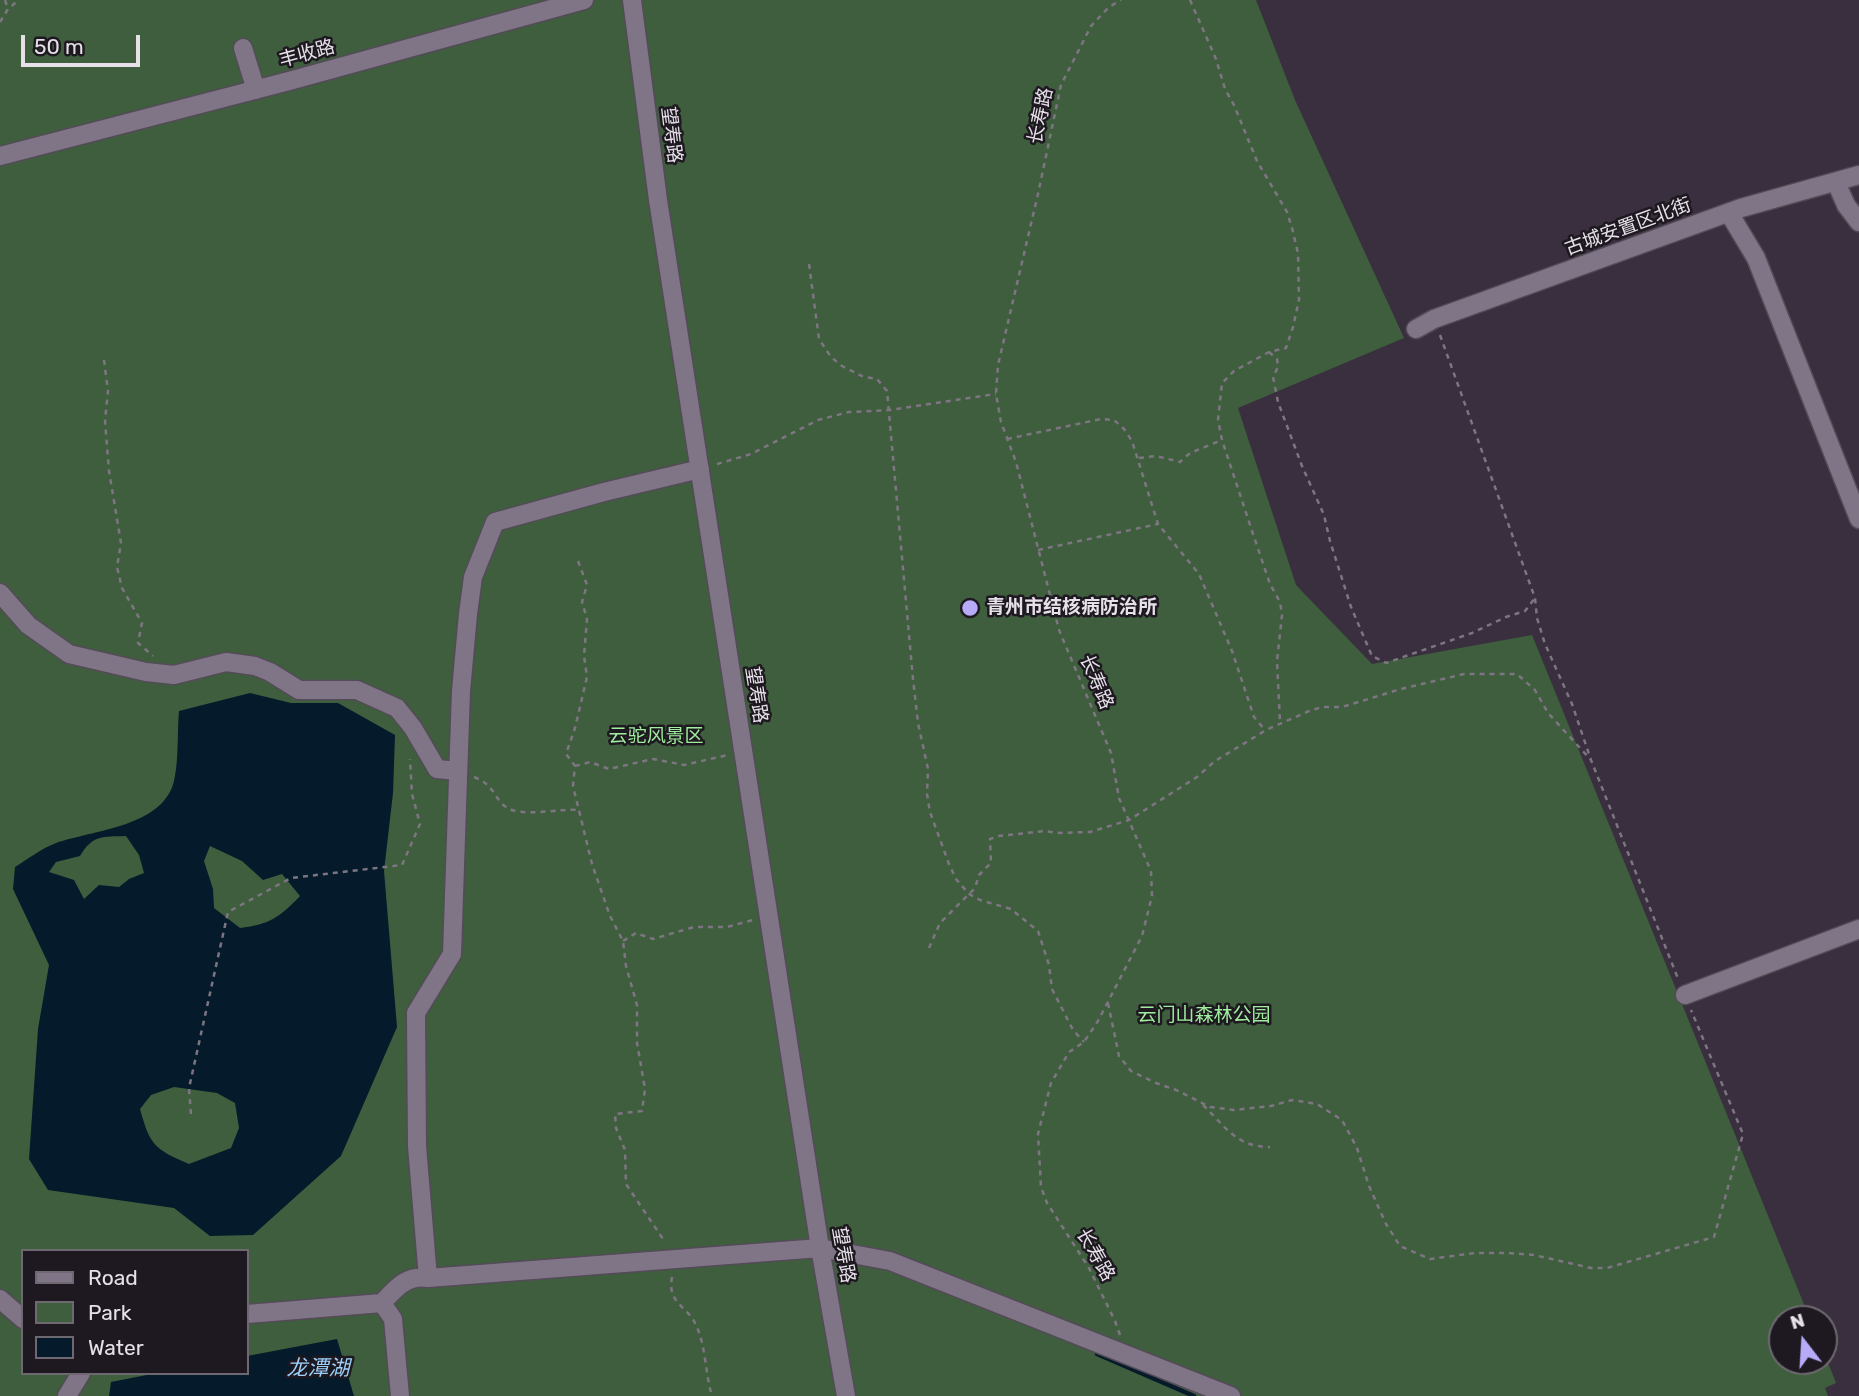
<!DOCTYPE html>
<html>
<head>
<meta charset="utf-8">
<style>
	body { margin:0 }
	#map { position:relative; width:1859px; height:1396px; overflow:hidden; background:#392f3e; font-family:Rubik,sans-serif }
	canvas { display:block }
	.legend { position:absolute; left:21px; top:1249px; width:228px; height:126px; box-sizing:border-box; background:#1e1920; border:2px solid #6e6970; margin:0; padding:9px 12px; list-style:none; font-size:21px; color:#e6e0e9 }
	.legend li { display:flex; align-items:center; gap:14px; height:35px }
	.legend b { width:35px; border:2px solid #6e6970 }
	.north { position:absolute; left:1768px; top:1305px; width:70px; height:70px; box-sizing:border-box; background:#1e1920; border:2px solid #6e6970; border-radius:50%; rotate:343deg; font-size:19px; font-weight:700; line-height:28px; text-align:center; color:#e6e0e9 }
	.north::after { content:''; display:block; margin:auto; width:24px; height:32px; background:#b7abf8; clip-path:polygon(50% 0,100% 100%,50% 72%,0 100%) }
	.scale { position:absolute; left:21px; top:35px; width:119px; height:32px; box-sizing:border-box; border:4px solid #e6e0e9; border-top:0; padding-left:9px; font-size:21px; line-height:24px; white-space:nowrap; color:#e6e0e9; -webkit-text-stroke:5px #1e1920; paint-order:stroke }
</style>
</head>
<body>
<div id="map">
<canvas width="1859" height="1396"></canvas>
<ul class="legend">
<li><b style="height:9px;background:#807586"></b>Road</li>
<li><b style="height:19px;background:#3f5e3e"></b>Park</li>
<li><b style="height:19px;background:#051a2a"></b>Water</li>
</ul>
<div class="north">N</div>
<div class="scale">50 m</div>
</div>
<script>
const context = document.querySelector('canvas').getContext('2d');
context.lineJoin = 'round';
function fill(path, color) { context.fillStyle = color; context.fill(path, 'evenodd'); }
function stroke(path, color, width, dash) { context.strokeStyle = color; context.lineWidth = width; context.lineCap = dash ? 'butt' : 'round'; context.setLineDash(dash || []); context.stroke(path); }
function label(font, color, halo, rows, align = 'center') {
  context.font = font + ' Rubik,"Noto Sans SC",sans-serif'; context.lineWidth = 5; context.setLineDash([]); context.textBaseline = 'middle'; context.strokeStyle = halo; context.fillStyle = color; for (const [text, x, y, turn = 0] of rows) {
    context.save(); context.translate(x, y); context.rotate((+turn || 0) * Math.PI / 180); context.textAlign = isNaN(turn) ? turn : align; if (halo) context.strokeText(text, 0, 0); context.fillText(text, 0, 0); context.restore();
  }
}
fill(new Path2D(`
	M0,0H1256L1295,100L1404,338L1238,408L1296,585L1372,664L1532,635L1810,1319H1782V1361H1824V1353L1836,1383L1825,1388L1828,1396H0ZM23,1251H247V1373H23Z`), '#3f5e3e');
fill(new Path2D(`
	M250,693L291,703H338L395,735L393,793L384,871L397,1027L341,1156L253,1235L210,1236L174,1208L48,1190L29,1159L38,1029L49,965L13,889L15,867C28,859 42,848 56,843C93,830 163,827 174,781C179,759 177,733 179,711ZM126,836L139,855L144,873L129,879L119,887L99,885L84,899L74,880L49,872L56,862L80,856C93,834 103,837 126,836ZM210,846L242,861L263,880L282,874L300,896C279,918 270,924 240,928L214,908L213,889L204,861ZM174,1087L217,1093L235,1103L239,1128L231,1148L189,1164C154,1149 150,1145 140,1109L151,1095Z
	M337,1339L354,1396H109L111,1382L157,1373H247V1356Z`), '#051a2a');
stroke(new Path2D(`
	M1097,1354L1194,1396`), '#051a2a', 4.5);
const minor = new Path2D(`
	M632,0L658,200L820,1248L846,1396
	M243,48L256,90
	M0,156L289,81L584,0
	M1836,182L1846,205L1859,222
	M1729,213L1756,258L1859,519
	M1416,329L1434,319L1741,208L1859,175
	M0,593L28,625L69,654L146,672L174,675L226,662L255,666L270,672L299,690H357L397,708L413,728L437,769L458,771
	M1685,995L1859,929
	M428,1278L417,1146L416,1013L452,954L461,691L468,614L473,577L495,522L604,492L700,469
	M0,1299L23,1319
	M382,1303L393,1319L400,1396
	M247,1314L382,1303C396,1288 406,1275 428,1278L820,1248L890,1261L1231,1396
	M67,1396L81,1373`);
stroke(minor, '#534b57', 21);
stroke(new Path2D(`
	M5,0L8,9
	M1190,0L1216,59L1225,89L1234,105L1257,161L1287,212L1292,228L1298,253L1299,300L1293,327L1286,348L1269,352L1234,371L1222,383L1218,420L1222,440L1252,531L1270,584L1280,602L1282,615L1277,661L1280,722
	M0,22L8,9L19,0
	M809,264L819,339L831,357L842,366L864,377L877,379L887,391L913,679L918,723L928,769L927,794L930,812L949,864L956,879L969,894L980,900L1011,909L1038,931L1049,965L1052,989L1073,1030L1084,1042
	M1440,335L1535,598L1537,618L1545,644L1572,704L1591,760L1679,981
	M1269,352L1277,359L1278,367L1273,377L1278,402L1302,466L1324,515L1330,541L1351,607L1372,656L1386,663L1472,633L1506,617L1525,611L1535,598
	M104,360L108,391L105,421L109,471L121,543L117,567L122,588L142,623L138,643L153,656
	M1007,439L1101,419L1114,420L1124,429L1132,441L1158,524L1199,574L1232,651L1254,717L1265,730
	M1139,458L1156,456L1180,462L1190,453L1222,440
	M717,464L751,454L818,420L849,412L889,410L996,394
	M1038,550L1158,524
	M578,561L587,585L582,602L587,619L584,656L587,677L575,728L566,754L575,766L573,786L592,864L610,916L623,941L626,966L637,1005V1043L645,1089L642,1111L615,1114L616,1128L625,1150L626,1184L665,1242
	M575,766L590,762L609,769L653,759L684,765L728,755
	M474,777C495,785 494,799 506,807C521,818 560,808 579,810
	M623,941L636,933L653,939L694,927H727L753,920
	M929,948L940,923L975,888L979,875L991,863L990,839L999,836L1045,831L1057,833L1090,832L1129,820L1197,777L1215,761L1240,746L1266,730L1309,711L1322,707H1342L1401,689L1464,674H1517L1535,690L1548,713L1591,760
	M1108,1003L1119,1056L1131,1071L1156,1083L1176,1090L1210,1107L1234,1110L1271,1106L1292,1100L1317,1104L1342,1120L1357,1148L1369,1186L1386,1224L1400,1246L1430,1259L1475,1253H1508L1534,1255L1591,1268H1607L1714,1237L1743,1134L1691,1010
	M1203,1105C1226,1127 1236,1147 1270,1147
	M191,1114L189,1088L228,912L291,878L402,865L420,824L412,794L410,759
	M672,1277C667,1304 687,1305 696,1325C706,1346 705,1373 712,1396
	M1120,1335L1115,1321L1089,1268L1047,1203L1041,1187L1038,1134L1051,1083L1069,1052L1084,1042L1098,1021L1142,936L1152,896L1151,871L1119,798L1111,753L1059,630L1016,462L1001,422L996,394L998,365L1038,194L1061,85L1091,26L1109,7L1121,0`), '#7e7582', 2.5, [5, 5]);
stroke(minor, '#807586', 18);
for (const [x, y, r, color] of [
	[970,608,9,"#b7abf8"]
]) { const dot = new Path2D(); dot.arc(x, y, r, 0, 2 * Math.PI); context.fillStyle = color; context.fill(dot); stroke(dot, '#1e1920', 2.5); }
label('19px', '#e6e0e9', '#1e1920', [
	["丰收路",307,54,-15],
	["长寿路",1041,116,-78],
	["望寿路",671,135,83],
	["古城安置区北街",1628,227,-20],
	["长寿路",1096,682,67],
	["望寿路",756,695,81],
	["望寿路",843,1255,80],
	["长寿路",1095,1255,60]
]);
label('bold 19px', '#e6e0e9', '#1e1920', [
	["青州市结核病防治所",986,608]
], 'left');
label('19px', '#9fee9d', '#1e1920', [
	["云驼风景区",656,737],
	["云门山森林公园",1204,1016]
]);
label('italic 21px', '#9dd1fb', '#1e1920', [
	["龙潭湖",318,1369]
]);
</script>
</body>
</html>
